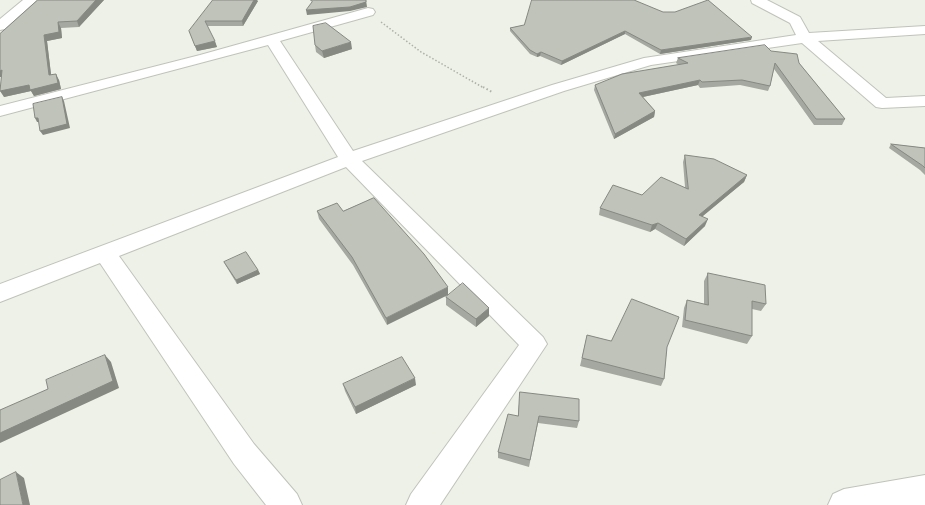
<!DOCTYPE html>
<html>
<head>
<meta charset="utf-8">
<style>
	body { margin:0 }
	canvas { display:block; background:#eef1e7 }
</style>
</head>
<body>
<canvas width="925" height="505"></canvas>
<script>
const context = document.querySelector('canvas').getContext('2d');
context.lineJoin = 'round';
function stroke(path, color, width, dash) { context.strokeStyle = color; context.lineWidth = width; context.lineCap = dash ? 'butt' : 'round'; context.setLineDash(dash || []); context.stroke(path); }
function fill(path, color) { context.fillStyle = color; context.fill(path, 'evenodd'); }
const street = new Path2D(`
	M23,0H37L5,29L0,30V19Z
	M751,0H767L800,17L809,33L925,26V34L818,41L886,98L925,96V106L882,108L876,107L802,43L651,65L564,91L362,161L543,337L547,344L440,505H406L411,494L519,345L346,167L119,256L254,444L297,494L302,505H266L234,464L100,263L0,302V284L338,157L268,45L0,116V106L200,55L368,8L373,9L375,12L373,15L280,41L353,151L552,85L644,58L796,35L790,23L752,3Z
	M925,475V505H828L833,494L844,489Z`);
stroke(street, '#c0c3ba', 2);
stroke(new Path2D(`
	M381,22L421,52L484,88`), '#aeb1a9', 1.5, [1.5, 2]);
stroke(new Path2D(`
	M483,87L492,92`), '#aeb1a9', 2, [1.5, 2.5]);
fill(street, '#fff');
fill(new Path2D(`
	M38,0H104L79,27L61,28L62,38L47,41L51,75L59,80L61,89L34,96L31,91L4,97L1,77H0V34Z
	M213,0L258,1L243,26H207L217,47L197,51L189,31Z
	M663,12L751,40L660,54L625,34L561,65L540,56L537,57L530,54L510,31V28L524,25Z
	M315,45L352,49L324,58L316,52Z
	M771,51L799,63L845,119L842,125H814L774,69L770,86L768,91L740,85L700,88L698,85L643,97L655,111L654,117L614,139L594,90L595,85L679,65L676,63L678,58Z
	M891,144L925,148V175L920,170L889,148Z
	M685,155L747,175L744,182L702,216L705,226L684,246L655,229L650,232L599,215L600,208L642,195L685,187L683,162Z
	M374,198L387,325L353,265L319,219L317,211H343Z
	M224,262L258,270L260,274L237,284L226,266Z
	M708,273L766,304L761,311L752,309V336L747,344L682,327L684,308L687,300L704,304V281Z
	M446,297L489,308V316L476,327L446,305Z
	M587,335L611,341L667,347L664,379L661,386L580,366Z
	M343,384L416,385L356,414L345,391Z
	M520,392L579,421L577,428L538,423L529,467L498,458V452L518,416Z`), '#a5a8a0');
fill(new Path2D(`
	M96,0H104L79,27L77,21Z
	M254,0H257L258,1L243,26L242,21Z
	M366,0L367,7L350,11L307,15L306,10Z
	M58,22L61,28L62,38L47,41L52,82L49,75L44,35Z
	M625,31V34L561,65L562,61Z
	M752,37L751,40L660,54L661,50Z
	M215,41L217,47L197,51L195,46Z
	M351,42L352,49L324,58L322,51Z
	M541,52L540,56L537,57V54Z
	M2,70L6,76L0,77V71Z
	M56,74L59,80L61,89L34,96L31,91L4,97L0,91Z
	M700,80L698,85L638,98L639,93Z
	M62,97L64,101L70,128L43,135L40,131Z
	M655,111L654,117L614,139L615,134Z
	M35,118H38L40,122H37Z
	M747,175L744,182L697,221L699,215Z
	M708,219L705,226L684,246L686,239Z
	M658,223L655,229L650,232L652,225Z
	M258,270L260,274L237,284L236,280Z
	M448,287V295L387,325L386,318Z
	M489,308V316L476,327V319Z
	M105,355L111,362L119,388L0,443V433Z
	M415,378L416,385L356,414L355,407Z
	M16,472L24,478L30,505H23Z`), '#868882');
const building = new Path2D(`
	M38,0H96L77,21L58,22L59,32L44,35L49,75L56,74L58,83L30,90L29,85L0,91L2,70L0,71V34Z
	M213,0H254L242,21H205L215,41L195,46L189,31Z
	M311,0H366V2L350,7L306,10L312,2Z
	M532,0H634L663,12H675L708,0L752,37L661,50L625,31L562,61L541,52L537,54L530,50L510,28L524,25Z
	M326,23L351,42L322,51L315,45L313,26Z
	M765,45L771,51L797,54L799,63L845,119H816L775,63L770,86L742,80L702,82L700,80L639,93L655,111L615,134L595,85L622,74L688,63L678,58Z
	M62,97L67,124L40,131L38,118H35L33,104Z
	M891,144L925,148V168L923,166Z
	M685,155L714,159L747,175L699,215L708,219L686,239L658,223L652,225L600,208L613,185L642,195L661,177L688,189Z
	M374,198L424,254L448,287L386,318L352,257L317,211L337,203L343,211Z
	M246,252L258,270L236,280L224,262Z
	M708,273L765,285L766,304L752,301V336L685,320L687,300L708,305Z
	M463,283L489,308L476,319L446,297Z
	M632,299L679,317L667,347L664,379L582,358L587,335L611,341Z
	M105,355L113,381L0,433V410L48,389L46,380Z
	M402,357L415,378L355,407L343,384Z
	M520,392L579,399V421L539,416L530,460L498,452L508,414L518,416Z
	M16,472L23,505H0V480Z`);
fill(building, '#c0c3ba');
stroke(building, '#868882', 1);
</script>
</body>
</html>
